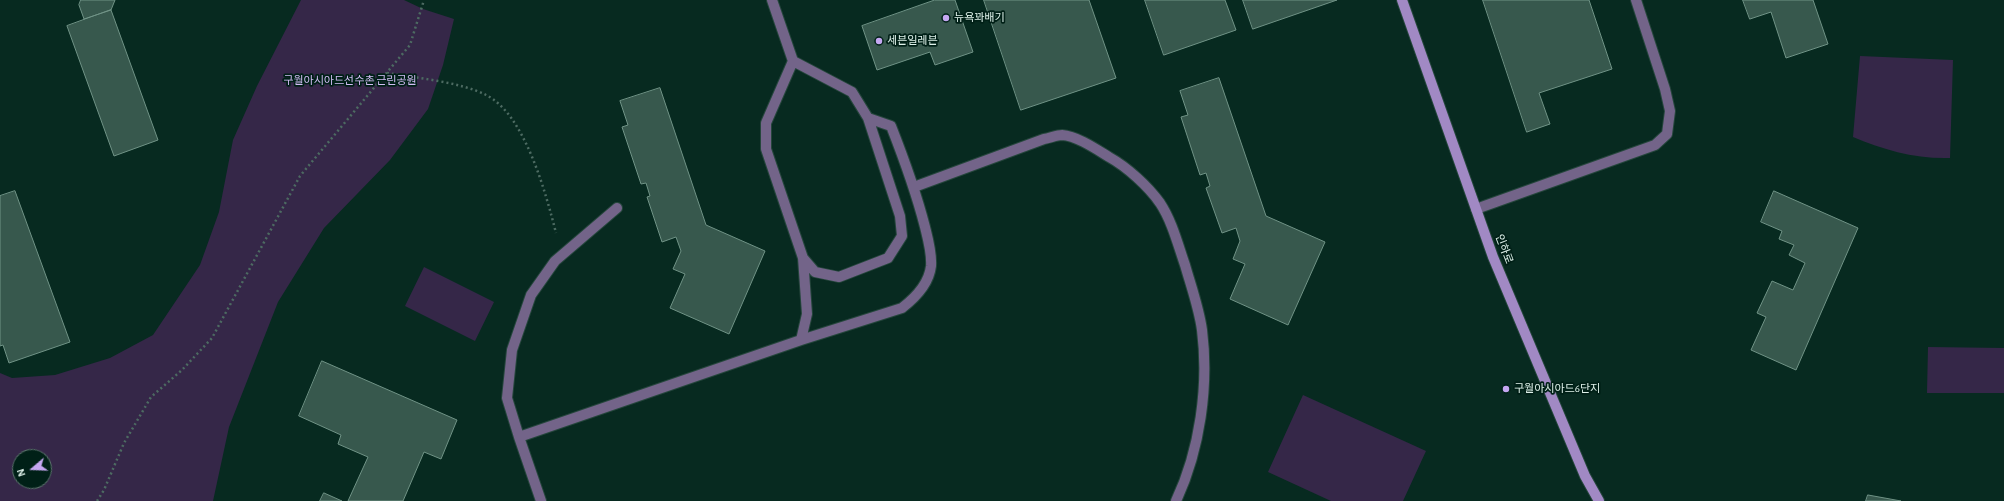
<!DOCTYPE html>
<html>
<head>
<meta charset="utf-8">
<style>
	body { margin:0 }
	#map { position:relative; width:2004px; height:501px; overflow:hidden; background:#072a20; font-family:"Alegreya Sans",sans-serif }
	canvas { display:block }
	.north { position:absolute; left:12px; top:449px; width:40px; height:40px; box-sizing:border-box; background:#002017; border:1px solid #59746b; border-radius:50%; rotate:251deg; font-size:11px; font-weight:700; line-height:16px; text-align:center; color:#def1ea }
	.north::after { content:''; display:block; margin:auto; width:14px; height:18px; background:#c5a7f1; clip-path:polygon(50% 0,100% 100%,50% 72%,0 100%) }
</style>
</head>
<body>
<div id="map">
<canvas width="2004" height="501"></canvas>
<div class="north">N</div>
</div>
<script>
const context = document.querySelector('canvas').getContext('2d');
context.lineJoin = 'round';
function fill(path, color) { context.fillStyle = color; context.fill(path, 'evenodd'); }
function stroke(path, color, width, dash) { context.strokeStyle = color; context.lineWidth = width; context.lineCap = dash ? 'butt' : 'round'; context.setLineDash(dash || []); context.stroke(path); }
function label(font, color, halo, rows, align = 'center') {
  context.font = font + ' "Alegreya Sans","Noto Sans KR",sans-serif'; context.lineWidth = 3.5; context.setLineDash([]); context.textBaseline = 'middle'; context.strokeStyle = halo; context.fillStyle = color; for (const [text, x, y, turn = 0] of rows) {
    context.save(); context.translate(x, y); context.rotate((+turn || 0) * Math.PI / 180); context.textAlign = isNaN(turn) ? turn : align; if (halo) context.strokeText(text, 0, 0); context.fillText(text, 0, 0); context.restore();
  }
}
fill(new Path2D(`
	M301,0H404L423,9L454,19L443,65L428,109L390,160L324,228L278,302L229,427L213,501H0V373L12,378L55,375L110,358L153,335L200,265L219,212L233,140L257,86ZM20,457H44V481H20Z
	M1860,56L1953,60L1950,158C1915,159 1884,150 1853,137Z
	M424,267L494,302L475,341L405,306Z
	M1928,347L2004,348V393H1927Z
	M1303,395L1426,451L1403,501H1331L1268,472Z`), '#352748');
const building = new Path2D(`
	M81,0H115L111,10L84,19L79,5Z
	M935,0H955L973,52L935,65L930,52L877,70L862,26Z
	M984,0H1089L1116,78L1021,110Z
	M1145,0H1225L1236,30L1164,55Z
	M1243,0H1337L1253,29Z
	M1483,0H1589L1612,69L1539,93L1550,124L1527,132Z
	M1743,0H1813L1828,44L1786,58L1771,12L1750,19Z
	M111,10L158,140L114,156L67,26Z
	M1219,78L1266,216L1325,242L1288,325L1230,299L1245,264L1233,259L1240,241L1236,228L1222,233L1206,188L1210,186L1206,173L1200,175L1181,117L1188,115L1180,91Z
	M660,88L706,225L765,251L729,334L670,308L685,274L673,269L681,251L676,237L662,242L647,197L650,196L646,183L641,184L622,127L628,125L620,101Z
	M15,191L70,342L9,363L3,345L0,346V196Z
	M1774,191L1858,228L1796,370L1751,350L1766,317L1757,313L1772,281L1793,290L1805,263L1789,255L1794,245L1779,239L1782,231L1761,222Z
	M322,361L457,420L441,459L424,452L403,501H348L368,457L338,444L341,435L299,416Z
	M324,493L342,501H320Z
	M1868,495L1901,501H1866Z`);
fill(building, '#37584d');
stroke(building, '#709386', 1);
const service = new Path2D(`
	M772,0L793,61L766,123V149L803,258L815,272L839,277L888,258L902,236L900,216L868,118L852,92L793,61
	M914,187L1044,139C1050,138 1057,135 1062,135C1077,136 1096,149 1109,157C1127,167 1148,186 1160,203C1172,221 1178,245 1185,265C1191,286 1199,308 1202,330C1209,386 1200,450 1176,501
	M801,340L807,314L803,258
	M519,437L801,340L902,308C915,298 929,284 931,266C932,253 928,239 925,227C916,192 904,159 891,126L868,118
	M541,501L519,437L507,398L512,350L531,295L555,261L617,208`);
const minor = new Path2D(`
	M1476,209L1655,145L1667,134L1670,111L1665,89L1636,0`);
const secondary = new Path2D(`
	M1402,0L1493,257L1585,476L1599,501`);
stroke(service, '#25463c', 12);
stroke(minor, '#25463c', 12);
stroke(secondary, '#25463c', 12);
stroke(new Path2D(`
	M387,73C416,78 461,82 486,95C525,114 546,194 556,233
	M97,501L104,490L124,443L151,397L182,370L212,338L300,176L410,45L424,0`), '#4d6b62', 2.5, [2, 3]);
stroke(service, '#736489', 10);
stroke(minor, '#736489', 10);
stroke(secondary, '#a189c4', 10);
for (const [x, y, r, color] of [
	[946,18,4,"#c5a7f1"],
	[879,41,4,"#c5a7f1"],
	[1506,389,4,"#c5a7f1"]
]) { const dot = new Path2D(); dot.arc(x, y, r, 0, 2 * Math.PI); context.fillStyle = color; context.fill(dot); stroke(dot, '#002017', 1.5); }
label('11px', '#def1ea', '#002017', [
	["뉴욕꽈배기",954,18],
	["세븐일레븐",887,41],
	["구월아시아드6단지",1514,389]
], 'left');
label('11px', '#d3bdf5', '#002017', [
	["구월아시아드선수촌 근린공원",350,81]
]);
label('11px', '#def1ea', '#002017', [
	["인하로",1504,249,69]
]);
</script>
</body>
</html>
